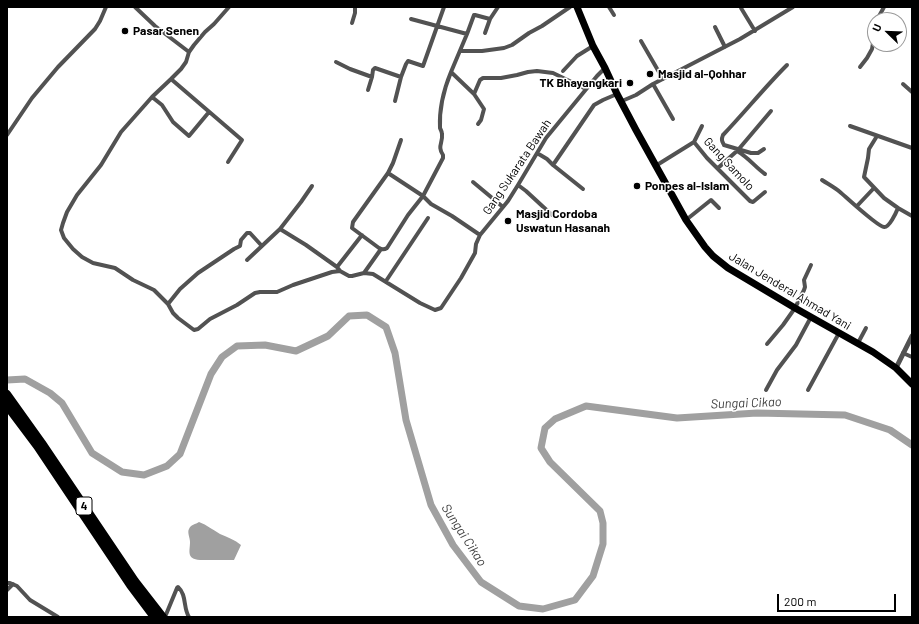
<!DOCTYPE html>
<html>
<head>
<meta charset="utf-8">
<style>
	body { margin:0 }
	#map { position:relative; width:919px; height:624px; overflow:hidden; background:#fff; font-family:Barlow,sans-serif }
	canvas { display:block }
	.frame { position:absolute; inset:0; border:8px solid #000; pointer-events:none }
	.north { position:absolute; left:867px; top:12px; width:40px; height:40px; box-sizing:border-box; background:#fff; border:1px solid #999; border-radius:50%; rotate:293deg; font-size:11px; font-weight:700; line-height:16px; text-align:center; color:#000 }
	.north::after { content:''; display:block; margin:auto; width:14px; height:18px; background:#000; clip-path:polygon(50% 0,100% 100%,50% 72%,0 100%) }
	.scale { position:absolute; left:777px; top:594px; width:119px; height:18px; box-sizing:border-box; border:2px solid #000; border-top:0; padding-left:5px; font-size:12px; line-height:14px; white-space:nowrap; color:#000; -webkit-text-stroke:3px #fff; paint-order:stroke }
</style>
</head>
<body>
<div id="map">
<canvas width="919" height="624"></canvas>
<div class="frame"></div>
<div class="north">U</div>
<div class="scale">200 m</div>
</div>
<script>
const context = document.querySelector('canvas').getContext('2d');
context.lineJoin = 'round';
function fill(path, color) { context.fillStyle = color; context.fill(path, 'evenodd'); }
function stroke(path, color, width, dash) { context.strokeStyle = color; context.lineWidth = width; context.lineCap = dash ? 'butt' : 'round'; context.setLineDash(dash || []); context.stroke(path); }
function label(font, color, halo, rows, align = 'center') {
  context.font = font + ' Barlow,sans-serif'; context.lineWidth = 3; context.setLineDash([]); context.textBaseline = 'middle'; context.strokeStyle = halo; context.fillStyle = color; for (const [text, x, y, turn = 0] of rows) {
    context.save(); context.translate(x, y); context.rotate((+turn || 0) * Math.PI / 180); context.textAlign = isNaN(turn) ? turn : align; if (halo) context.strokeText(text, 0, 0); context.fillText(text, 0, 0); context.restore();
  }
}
fill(new Path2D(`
	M199,522C207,525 213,530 220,534C227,537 235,540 241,545L234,560H200C186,559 190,551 190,542C190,538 187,532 189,529C190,525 196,524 199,522Z`), '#a0a0a0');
stroke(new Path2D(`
	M7,380L25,379L50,393L62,403L92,453L122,472L144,475L167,466L180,454L211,374L222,357L237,346L265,345L296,351L328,336L349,316L367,315L386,327L395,353L406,420L431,505L453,545L481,582L519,606L543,609L575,600L593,576L603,544V523L600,511L550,462L541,448L545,428L555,419L586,406L677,418L757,413L845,415L890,430L912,445`), '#a0a0a0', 7);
stroke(new Path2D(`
	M135,7L155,26L189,52
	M229,7L214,24L205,32L194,45L189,52L186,62L181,69L171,79L152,97L121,132L101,165L77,195L67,212L63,223L61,230L64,238L73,249L82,257L93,263L115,268L133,280L154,290L168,304L173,313L178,318L194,330L198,329L210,319L237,305L255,293L260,292H277L293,285L332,272L340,271L349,276H352L364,273L373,274L420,303L435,310L441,308L461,278L475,253L476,244L480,235L508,201L518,185L546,138L597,76L605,68
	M609,7L614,15
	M741,8L755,31
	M411,19L467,34
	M877,20L884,7
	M352,23L355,13V7
	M715,27L725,47
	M485,33L490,19
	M641,41L663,79
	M461,51H482L504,48L512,45L529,33L542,26L570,7
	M336,62L350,69L372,77L373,70L375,68L401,77L406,64L408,61L423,66L444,7
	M860,67L867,58L872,49L873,43L871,33L875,24
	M563,71L577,56L593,46
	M451,72C444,89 439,109 440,128C441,130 442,132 442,134C443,143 437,146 443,155V158L423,196L408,215L387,248C384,250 382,250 379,248L352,228L353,222L388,173L423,196L431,204L452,216L480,235
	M171,79L242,140L228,162
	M653,84L673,119
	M903,84L912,92
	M368,90L372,77
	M474,94L480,80L483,78H501L517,75L528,72L537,71L553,73L586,89
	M152,97L162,105L173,122L189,136L209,112
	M395,101L401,77
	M622,101L636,95L653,84L740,39L793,7
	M478,124L481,120L484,109L474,94L451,72L467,34L474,15H475L490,19L498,7
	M850,126L912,148
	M7,135L32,98L58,67L95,29L100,21L106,7
	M877,136L869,149L868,158L864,177L884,198L898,208
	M694,142L702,126
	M764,149L758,153H751L724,145C722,141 721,140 723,135C745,112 764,88 787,65
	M737,151C748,157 755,167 765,174
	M537,153L547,159L553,165L594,105L603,100L617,94
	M553,165L583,189
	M657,165L694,142L707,158L750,201L753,202L765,192
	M718,168L738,150L771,111
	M388,173L393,163L401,140
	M822,180C828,184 834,187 840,192C847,198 878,227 884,227C889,228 896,213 898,208L912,216
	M473,182L503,207
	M518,185L526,191L552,215
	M857,206L874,188
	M686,220L711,200L719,208
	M280,229L306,245L337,267L340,271
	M247,260L280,229L301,202L312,186
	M337,267L362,235
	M364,273L381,249
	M386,281L428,218
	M168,304L180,289L198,273L234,249L240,246L241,240L247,233H250L261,245
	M858,343L866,328
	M767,344L783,325L795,308L804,290L805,287L804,280L811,265
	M903,353L912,357
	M766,390L777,370L796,345L811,317
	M808,390L839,333
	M7,583H10L17,586L30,600L58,617
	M7,590L13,584
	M165,617L177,588L178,587C187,595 183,608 189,617`), '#525252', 4);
stroke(new Path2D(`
	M896,368L912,336`), '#525252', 5);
stroke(new Path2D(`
	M577,7L593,46L605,68L617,94L636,130L686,220L705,247L713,256L728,268L795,308L873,352L896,368L912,384`), '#000', 7);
stroke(new Path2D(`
	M7,394L42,443L135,581L163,617
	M7,406L37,446L130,585L154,617`), '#000', 8);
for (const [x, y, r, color] of [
	[125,31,4,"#000"],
	[650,74,4,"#000"],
	[630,83,4,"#000"],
	[637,186,4,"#000"],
	[508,221,4,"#000"]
]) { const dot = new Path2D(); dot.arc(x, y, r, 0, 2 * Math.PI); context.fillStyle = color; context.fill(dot); stroke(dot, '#fff', 1.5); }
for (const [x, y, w] of [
	[84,506,16]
]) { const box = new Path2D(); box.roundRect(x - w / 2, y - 9, w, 18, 3); context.fillStyle = '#fff'; context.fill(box); stroke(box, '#000', 1); }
label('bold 11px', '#000', null, [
	["4",84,506]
]);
label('bold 12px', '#000', '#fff', [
	["Pasar Senen",133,31],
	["Masjid al-Qohhar",658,74],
	["TK Bhayangkari",622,83,"right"],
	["Ponpes al-Islam",645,186],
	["Masjid Cordoba",516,214],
	["Uswatun Hasanah",516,228]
], 'left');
label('12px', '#000', '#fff', [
	["Gang Samolo",729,164,47],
	["Gang Sukarata Bawah",517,167,-56],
	["Jalan Jenderal Ahmad Yani",790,291,31]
]);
label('italic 13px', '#414141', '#fff', [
	["Sungai Cikao",746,403,-2],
	["Sungai Cikao",464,535,57]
]);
</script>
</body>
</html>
